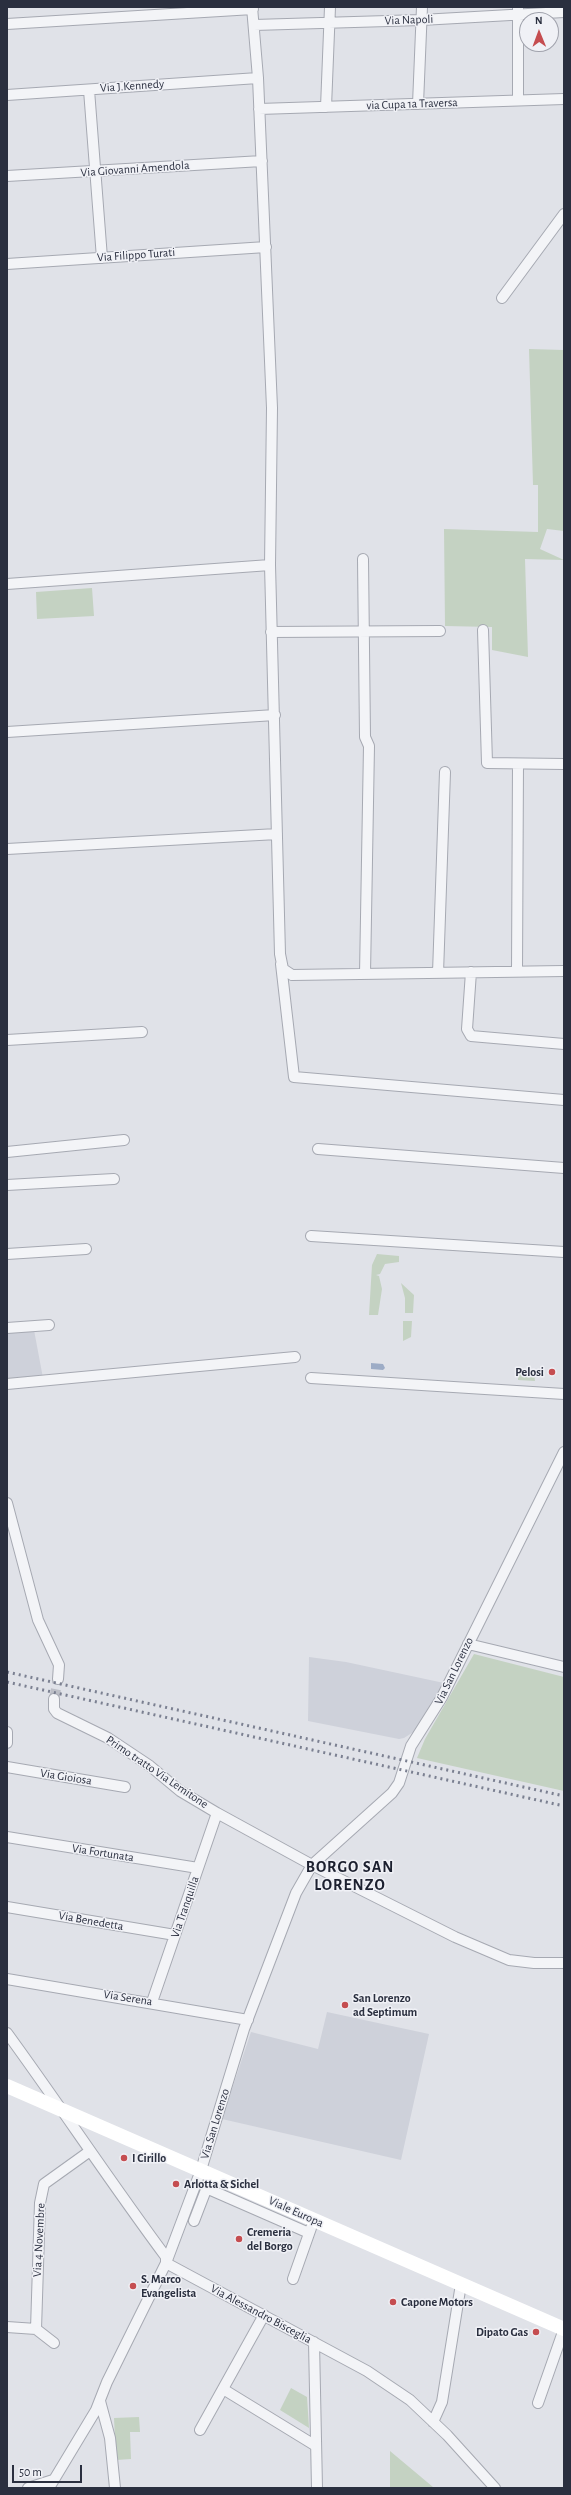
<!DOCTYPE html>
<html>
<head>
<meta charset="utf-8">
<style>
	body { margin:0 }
	#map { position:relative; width:571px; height:2495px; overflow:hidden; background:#e0e2e8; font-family:"Alegreya Sans",sans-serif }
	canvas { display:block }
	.frame { position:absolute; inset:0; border:8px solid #2a2f3f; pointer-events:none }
	.north { position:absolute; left:519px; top:12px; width:40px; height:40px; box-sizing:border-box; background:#f0f1f6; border:1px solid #a1a3ad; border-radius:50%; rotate:359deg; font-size:11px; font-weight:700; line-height:16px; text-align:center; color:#2a2f3f }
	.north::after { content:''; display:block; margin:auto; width:14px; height:18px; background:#c54d50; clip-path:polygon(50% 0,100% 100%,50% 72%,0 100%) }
	.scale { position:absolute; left:12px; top:2465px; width:70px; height:18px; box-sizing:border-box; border:2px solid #2a2f3f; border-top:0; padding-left:5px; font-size:12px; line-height:14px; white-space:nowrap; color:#2a2f3f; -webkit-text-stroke:3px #f0f1f6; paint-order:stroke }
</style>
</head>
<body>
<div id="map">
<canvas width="571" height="2495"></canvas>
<div class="frame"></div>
<div class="north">N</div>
<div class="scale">50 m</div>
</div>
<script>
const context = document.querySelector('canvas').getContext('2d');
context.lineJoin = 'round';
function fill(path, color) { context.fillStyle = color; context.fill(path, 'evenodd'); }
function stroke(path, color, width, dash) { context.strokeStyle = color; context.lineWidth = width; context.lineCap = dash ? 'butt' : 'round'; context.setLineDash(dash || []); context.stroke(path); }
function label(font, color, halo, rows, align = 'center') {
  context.font = font + ' "Alegreya Sans",sans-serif'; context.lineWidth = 3; context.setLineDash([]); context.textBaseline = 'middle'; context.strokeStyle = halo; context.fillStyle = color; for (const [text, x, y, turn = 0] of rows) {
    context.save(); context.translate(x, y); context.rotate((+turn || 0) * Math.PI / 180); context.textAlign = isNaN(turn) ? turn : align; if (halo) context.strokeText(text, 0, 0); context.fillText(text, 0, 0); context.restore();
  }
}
fill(new Path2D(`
	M34,1330L43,1378L7,1382V1333Z
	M309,1657L346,1662L444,1683L415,1731L404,1738L399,1739L308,1721Z
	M327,2012L429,2034L401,2160L222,2119L251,2032L318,2049Z`), '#ced1da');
fill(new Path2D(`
	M529,349L564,350V531L547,529L540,549L564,560L525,559L528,657L492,650V627L445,626L444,529L538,532V485H533Z
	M92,588L94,616L37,619L36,592Z
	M377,1254L399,1256V1262L385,1264L380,1274L376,1275L379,1276L382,1289L378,1315H369L372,1265Z
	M401,1283L414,1295L413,1313H405V1298Z
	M403,1321H412L411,1337L403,1341Z
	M518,1372L534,1374L535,1381L518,1380Z
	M474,1654L564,1677V1791L417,1758L425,1739Z
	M291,2388L307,2397L309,2428L280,2410Z
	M139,2417L140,2432H130L131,2459L116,2460L114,2418Z
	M390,2451L433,2487H390Z`), '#c4d2c2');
fill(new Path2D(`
	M371,1363L383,1364L385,1368L383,1370L371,1369Z`), '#9dacc6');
stroke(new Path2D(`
	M54,1699L58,1679`), '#bcbec6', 10, [10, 5]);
const minor = new Path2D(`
	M252,7L258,78L272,408L270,565L280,954L283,969L292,975L564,971
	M7,24L253,9
	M254,25L421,20L564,12
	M89,90L102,258
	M7,95L258,78
	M518,100V7
	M418,104L422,7
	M326,107L330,7
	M259,109L564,99
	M7,176L262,161
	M7,264L266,247
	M502,298L564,214
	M363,559L365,737L369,746L365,974
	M7,584L270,565
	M483,630L487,763L564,764
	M271,632L440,631
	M7,732L275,715
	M7,849L277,834
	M281,964L294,1077L564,1100
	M517,971L518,764
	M471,972L467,1029L471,1036L564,1044
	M438,973L445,772
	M7,1040L142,1032
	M318,1149L564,1168
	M7,1152L124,1140
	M7,1185L114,1179
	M311,1236L564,1252
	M7,1254L86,1249
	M7,1328L49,1325
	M311,1378L564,1394
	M7,1384L295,1357
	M7,1503L38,1620L59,1665L58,1679
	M468,1644L564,1667
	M54,1699V1709L57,1713L108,1738L150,1766L180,1791L217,1813L312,1865L455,1937L509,1960L534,1963H564
	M7,1743V1732
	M7,1767L125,1787
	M7,1837L198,1868
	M7,1907L175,1935
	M7,1979L248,2020
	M152,2002L217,1813
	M7,2033C61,2107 111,2183 166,2257V2263L367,2371L410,2400L447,2435L495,2488
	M206,2188L309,2233
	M194,2221L209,2182
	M293,2279L311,2228
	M7,2327L36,2329L54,2343
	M36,2329L40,2203L44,2184L90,2151
	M314,2342L317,2488
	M223,2389L316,2446
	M100,2401L110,2438L115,2488
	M538,2403L564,2329
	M433,2422L442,2402L461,2284
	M200,2430L264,2315
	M28,2488L53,2480
	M49,2488L96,2410L107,2382L166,2263L201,2170L244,2029L296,1893L312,1865L392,1793L399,1783L411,1746L442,1697L564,1452`);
stroke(minor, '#a6a9b2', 12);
stroke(minor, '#f3f4f7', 10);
stroke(new Path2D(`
	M7,2086L564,2329`), '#fff', 14);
stroke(new Path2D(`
	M7,1672L564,1796
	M7,1682L564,1806`), '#7b8091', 3, [2, 4]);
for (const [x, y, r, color] of [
	[552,1372,4,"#c54d50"],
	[345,2005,4,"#c54d50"],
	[124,2158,4,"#c54d50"],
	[176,2184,4,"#c54d50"],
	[239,2239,4,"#c54d50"],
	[133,2286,4,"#c54d50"],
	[393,2302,4,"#c54d50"],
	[536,2332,4,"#c54d50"]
]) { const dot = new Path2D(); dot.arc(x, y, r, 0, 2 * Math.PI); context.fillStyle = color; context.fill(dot); stroke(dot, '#f0f1f6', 1.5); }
label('12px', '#2a2f3f', '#f0f1f6', [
	["Via Napoli",409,20,-2],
	["Via J.Kennedy",132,86,-4],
	["via Cupa 1a Traversa",412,104,-2],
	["Via Giovanni Amendola",135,169,-4],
	["Via Filippo Turati",136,255,-4],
	["Via San Lorenzo",454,1671,-64],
	["Primo tratto Via Lemitone",157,1772,34],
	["Via Gioiosa",66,1777,9],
	["Via Fortunata",103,1853,9],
	["Via Tranquilla",185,1907,-71],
	["Via Benedetta",91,1921,10],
	["Via Serena",128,1998,9],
	["Via San Lorenzo",215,2124,-73],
	["Viale Europa",296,2212,24],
	["Via 4 Novembre",39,2240,-87],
	["Via Alessandro Bisceglia",261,2314,28]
]);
label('bold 12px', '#2a2f3f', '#f0f1f6', [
	["Pelosi",544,1372,"right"],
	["San Lorenzo",353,1998],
	["ad Septimum",353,2012],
	["I Cirillo",132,2158],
	["Arlotta & Sichel",184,2184],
	["Cremeria",247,2232],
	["del Borgo",247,2246],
	["S. Marco",141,2279],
	["Evangelista",141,2293],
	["Capone Motors",401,2302],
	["Dipato Gas",528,2332,"right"]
], 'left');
context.letterSpacing = '1px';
label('bold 16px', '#1c202f', '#f0f1f6', [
	["BORGO SAN",350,1867],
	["LORENZO",350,1885]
]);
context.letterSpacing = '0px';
</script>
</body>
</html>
